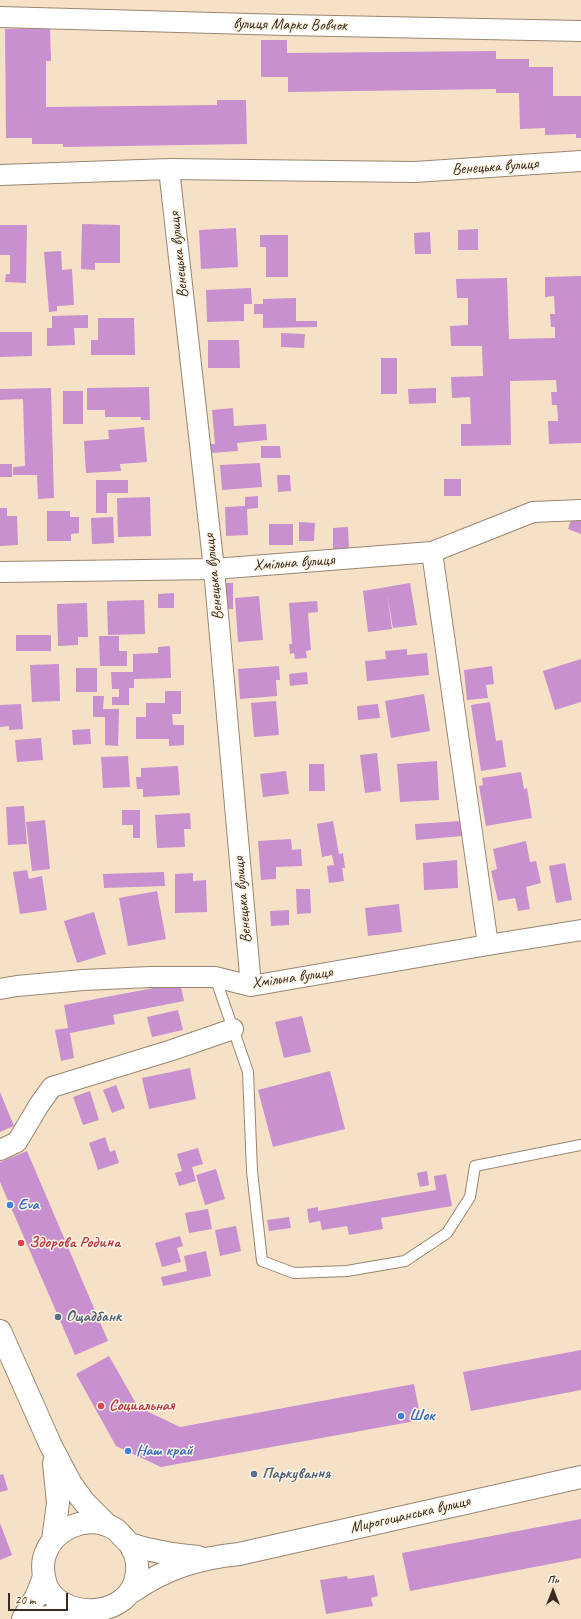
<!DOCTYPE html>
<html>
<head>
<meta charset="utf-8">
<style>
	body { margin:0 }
	#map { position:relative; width:581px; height:1619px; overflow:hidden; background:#f6e1c7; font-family:Caveat,sans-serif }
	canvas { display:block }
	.north { position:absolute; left:533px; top:1571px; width:40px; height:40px; -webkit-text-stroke:3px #fcf5e5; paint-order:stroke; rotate:0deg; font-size:11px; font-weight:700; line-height:16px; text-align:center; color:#3b2a1e }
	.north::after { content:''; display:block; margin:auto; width:14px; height:18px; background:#3b2a1e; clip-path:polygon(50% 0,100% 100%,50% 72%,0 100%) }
	.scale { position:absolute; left:8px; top:1593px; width:60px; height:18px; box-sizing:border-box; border:2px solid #3b2a1e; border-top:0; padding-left:5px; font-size:12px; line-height:14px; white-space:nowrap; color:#3b2a1e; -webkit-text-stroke:3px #fcf5e5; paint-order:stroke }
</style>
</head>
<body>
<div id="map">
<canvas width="581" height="1619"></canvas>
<div class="north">Пн</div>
<div class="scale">20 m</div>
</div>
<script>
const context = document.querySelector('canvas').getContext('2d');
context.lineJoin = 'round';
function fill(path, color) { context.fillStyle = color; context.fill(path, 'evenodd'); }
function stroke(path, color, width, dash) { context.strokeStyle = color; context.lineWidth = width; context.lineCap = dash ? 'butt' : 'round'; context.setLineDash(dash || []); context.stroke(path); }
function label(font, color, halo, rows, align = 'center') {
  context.font = font + ' Caveat,sans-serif'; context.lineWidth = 3; context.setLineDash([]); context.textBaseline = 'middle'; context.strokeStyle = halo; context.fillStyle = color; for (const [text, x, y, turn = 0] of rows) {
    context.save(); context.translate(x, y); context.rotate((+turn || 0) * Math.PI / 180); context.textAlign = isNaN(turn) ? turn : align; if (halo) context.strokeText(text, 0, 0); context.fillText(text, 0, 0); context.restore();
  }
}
fill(new Path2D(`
	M50,28L51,61H46V107L217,105V100H246L247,144L63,147V144H32V138H6L5,29Z
	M261,40H287V53L496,51V59H529V67H553V96H581V138H576V134L545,135V128L520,129L519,93H496V89L288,92V77H261Z
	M82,224L120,225V263H95V270L81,269Z
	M0,225H27L26,283L5,282L6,274H10V255H0Z
	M236,228L238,267L201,269L199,230Z
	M478,229V250H458V230Z
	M430,232L431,254H415L414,233Z
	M260,235H288V277H266V247H260Z
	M61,251L62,270L72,269L74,305L57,306V311L49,312L44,252Z
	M581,276V443L549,444L548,421H558L557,405H552L551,392H557L556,380L510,381L511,445L461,446V424H471L470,397L452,398L451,377L483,376L482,346H451L450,326L468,325V298H457L456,279L507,278L509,339L555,338V327H551L550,314H555L554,296L545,297V277Z
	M251,288L252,304H244V321L207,322L206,290Z
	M296,298V321H317V327L263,328V314H254V304H263V299Z
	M88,315V328H74L75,345L47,346V328H52V316Z
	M98,318H134L135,355H91V340H98Z
	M0,332H32V356L0,357Z
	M281,333L305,334L304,348L281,347Z
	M208,340H239L240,368H208Z
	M381,358H397V394H381Z
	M149,387L150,420H141V417H105V410H87V388Z
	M51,388L54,498L38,499L37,475H13V467L25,466L23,399L0,400V389Z
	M436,388V403L409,404L408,389Z
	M63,391H83V424H63Z
	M233,408L234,426L266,424L267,440L237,443L238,451L210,453L209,444H215L212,410Z
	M144,427L147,462L120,464L121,471L86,473L84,441L109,439L108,430Z
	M261,446H280L281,458H261Z
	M260,463L262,487L222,490L220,465Z
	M0,464H12V477H0Z
	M277,475H290L291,491L278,492Z
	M444,479H461V496H444Z
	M96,480H128V493H107V513H96Z
	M258,496V508L247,509L248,535L226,536L225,507L245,506V497Z
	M150,497L151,536L118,537L117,498Z
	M0,508H7V516H17L18,545L0,546Z
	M47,511H70V517H79V533L71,534V541H47Z
	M113,517L114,543L92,544L91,518Z
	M572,517L581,520V534L568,529Z
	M299,522L315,523L314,541H299Z
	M269,524H293V545H269Z
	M348,527L349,549H333V528Z
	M223,583H233V609H224Z
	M410,583L417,625L393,628L387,594L392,629L368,632L363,591Z
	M174,593V608H158V594Z
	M259,596L263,640L238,642L235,598Z
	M144,600L145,634L108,635L107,601Z
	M317,601L318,612L308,613L311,650L306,651L307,658L295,659L294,653L290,654L289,644H292L289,603Z
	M87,603L88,637H78V645L58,646L57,604Z
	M16,635H51V651H16Z
	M99,636H119V651H127V666H100Z
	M170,646L171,678L134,679V688H129V705H112V697H119V689H112L111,672H133V654L158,653V647Z
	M407,649V655L427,653L429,675L367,681L365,661L386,659L385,651Z
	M581,659V702L555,710L543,671Z
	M59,664L60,701L32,702L30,665Z
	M279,666L280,680H276L277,696L240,699L238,669Z
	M492,666L494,684L486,685L488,698L467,700L464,670Z
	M76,668H97V692H76Z
	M307,672L308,684L290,686L289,674Z
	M165,691H181V714H172L173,725H184V745L169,746V739H136V717H146V703H165Z
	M424,694L430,731L391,738L385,701Z
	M93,696H104L103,709H119L118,746L105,745V717H93Z
	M276,701L279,735L254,737L251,703Z
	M490,702L496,741L502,740L506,767L481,771L471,705Z
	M21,704L23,729L9,730V726L0,727V705Z
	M378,704L380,718L358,720L357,706Z
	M90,729L91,744L73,745L72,730Z
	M41,738L43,760L17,762L15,740Z
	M377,753L381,791L365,793L360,755Z
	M128,756L130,787L103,788L101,757Z
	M437,761L439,800L400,802L397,764Z
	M309,764H324L325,791H309Z
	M178,766L180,795L143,797V789H137L136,777H141V768Z
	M286,771L289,794L263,797L260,774Z
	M521,772L524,789L527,788L532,818L486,826L479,786L483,785L482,778Z
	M24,806L27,844L8,845L6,807Z
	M122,810H140V838H133V825H122Z
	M190,813L191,829H184L185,847L157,848L155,815Z
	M45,820L50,869L32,871L26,822Z
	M333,821L339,854L343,853L345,868H342L344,881L329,883L327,866L334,865L332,855L322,857L317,824Z
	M461,821L462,836L416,840L415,824Z
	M291,839L292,850L301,849L302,866L276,867V879L261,880L258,841Z
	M526,841L530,862L536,861L541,883L526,887L530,909L518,911L515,898L498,901L491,871L497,869L493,849Z
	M457,860L458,888L424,890L423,863Z
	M565,863L572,900L556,903L549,866Z
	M27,870L29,879L42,876L47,910L20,914L13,872Z
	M164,872L165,886L104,888L103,874Z
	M193,873V881L206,880L207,912L175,913V874Z
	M296,889H310L311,913L297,914Z
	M157,891L166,939L128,946L119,898Z
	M399,904L402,932L368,936L365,908Z
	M289,910V925L271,926L270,911Z
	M94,912L106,954L77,963L64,921Z
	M180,983L184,1001L113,1015L115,1024L70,1033L74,1058L61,1061L55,1030L68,1028L64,1005Z
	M178,1010L183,1030L152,1037L147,1017Z
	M302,1016L311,1052L284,1058L275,1022Z
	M190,1068L196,1099L149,1109L142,1078Z
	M330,1071L345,1129L273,1147L258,1090Z
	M116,1085L125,1108L112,1113L103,1090Z
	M90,1091L99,1120L83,1125L73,1097Z
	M0,1092L14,1126L0,1132Z
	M105,1137L110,1152L115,1150L119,1163L98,1170L89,1143Z
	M198,1148L203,1164L192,1167L196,1181L179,1186L175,1173L182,1171L177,1154Z
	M27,1151L108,1341L75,1355L0,1182V1162Z
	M216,1169L225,1199L205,1205L196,1175Z
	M427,1171L429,1185L420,1187L417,1173Z
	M446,1174L452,1206L381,1218L383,1229L349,1235L347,1226L322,1230L320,1221L309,1223L307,1209L318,1207V1211L436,1190L434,1176Z
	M208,1209L212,1229L189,1233L185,1213Z
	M289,1217L291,1228L269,1231L267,1220Z
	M236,1226L241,1251L220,1256L215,1230Z
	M180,1236L183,1246L177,1248L181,1262L162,1267L155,1243Z
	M206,1251L211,1276L163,1286L161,1277L187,1271L184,1256Z
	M581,1350V1390L471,1411L463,1372Z
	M109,1356L138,1407L180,1427L414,1384L421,1420L161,1467L116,1446L76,1374Z
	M3,1474L8,1490L0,1492V1475Z
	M581,1519V1558L410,1591L402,1553Z
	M0,1523L12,1555L0,1560Z
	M374,1575L378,1596L371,1598L373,1606L326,1614L320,1580L347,1576L348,1579Z`), '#c890ce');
const lane = new Path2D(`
	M215,977L248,1072L252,1171L262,1261L294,1273L347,1271L405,1261L447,1233L470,1197L475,1166L581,1145`);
const street = new Path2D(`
	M0,17L286,25L581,31
	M169,169L214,569L251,986
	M0,175L169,169L415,172L581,161
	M432,552L488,945
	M0,572L214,569L432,552L533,512L581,510
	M0,989L17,986L83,980L150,977H215L251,986L488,945L581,930
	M0,1150L17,1142L39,1105L52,1087L172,1050L233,1029`);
const secondary = new Path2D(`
	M0,1331L51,1446L71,1484L84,1502L107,1525
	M53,1540L58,1503L54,1463
	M130,1544C132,1549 135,1553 136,1558C138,1566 137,1575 135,1582C123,1619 60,1619 46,1585C43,1576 42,1568 44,1558C52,1528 88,1513 115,1529C121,1533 126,1543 133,1545C154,1552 176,1555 198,1557
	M133,1591C166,1568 199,1558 239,1554L581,1477
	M23,1619L37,1595L44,1577
	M41,1619L68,1611L74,1619`);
stroke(lane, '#988672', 12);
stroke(street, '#988672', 22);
stroke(secondary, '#988672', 24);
stroke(lane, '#fff', 10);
stroke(street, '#fff', 20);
stroke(secondary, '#fff', 22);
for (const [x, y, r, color] of [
	[10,1205,4,"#3f7fe0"],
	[21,1243,4,"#e0444e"],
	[58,1317,4,"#5c6f8a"],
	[101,1406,4,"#e0444e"],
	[401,1416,4,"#3f7fe0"],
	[128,1451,4,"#3f7fe0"],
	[254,1474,4,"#5c6f8a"]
]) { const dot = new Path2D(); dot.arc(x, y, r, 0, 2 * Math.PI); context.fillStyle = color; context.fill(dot); stroke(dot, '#fcf5e5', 1.5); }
label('16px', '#3b2a1e', '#fcf5e5', [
	["вулиця Марко Вовчок",290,25,1],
	["Венецька вулиця",495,167,-4],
	["Венецька вулиця",179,255,-96],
	["Хмільна вулиця",294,563,-4],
	["Венецька вулиця",214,577,-96],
	["Венецька вулиця",243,900,-95],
	["Хмільна вулиця",292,978,-8],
	["Мирогощанська вулиця",410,1515,-13]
]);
label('bold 16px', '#366cbe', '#fcf5e5', [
	["Eva",18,1205],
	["Шок",409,1416],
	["Наш край",136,1451]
], 'left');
label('bold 16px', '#be3a42', '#fcf5e5', [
	["Здорова Родина",29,1243],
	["Социальная",109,1406]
], 'left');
label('bold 16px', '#4e5e75', '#fcf5e5', [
	["Ощадбанк",66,1317],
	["Паркування",262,1474]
], 'left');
</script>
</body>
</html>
